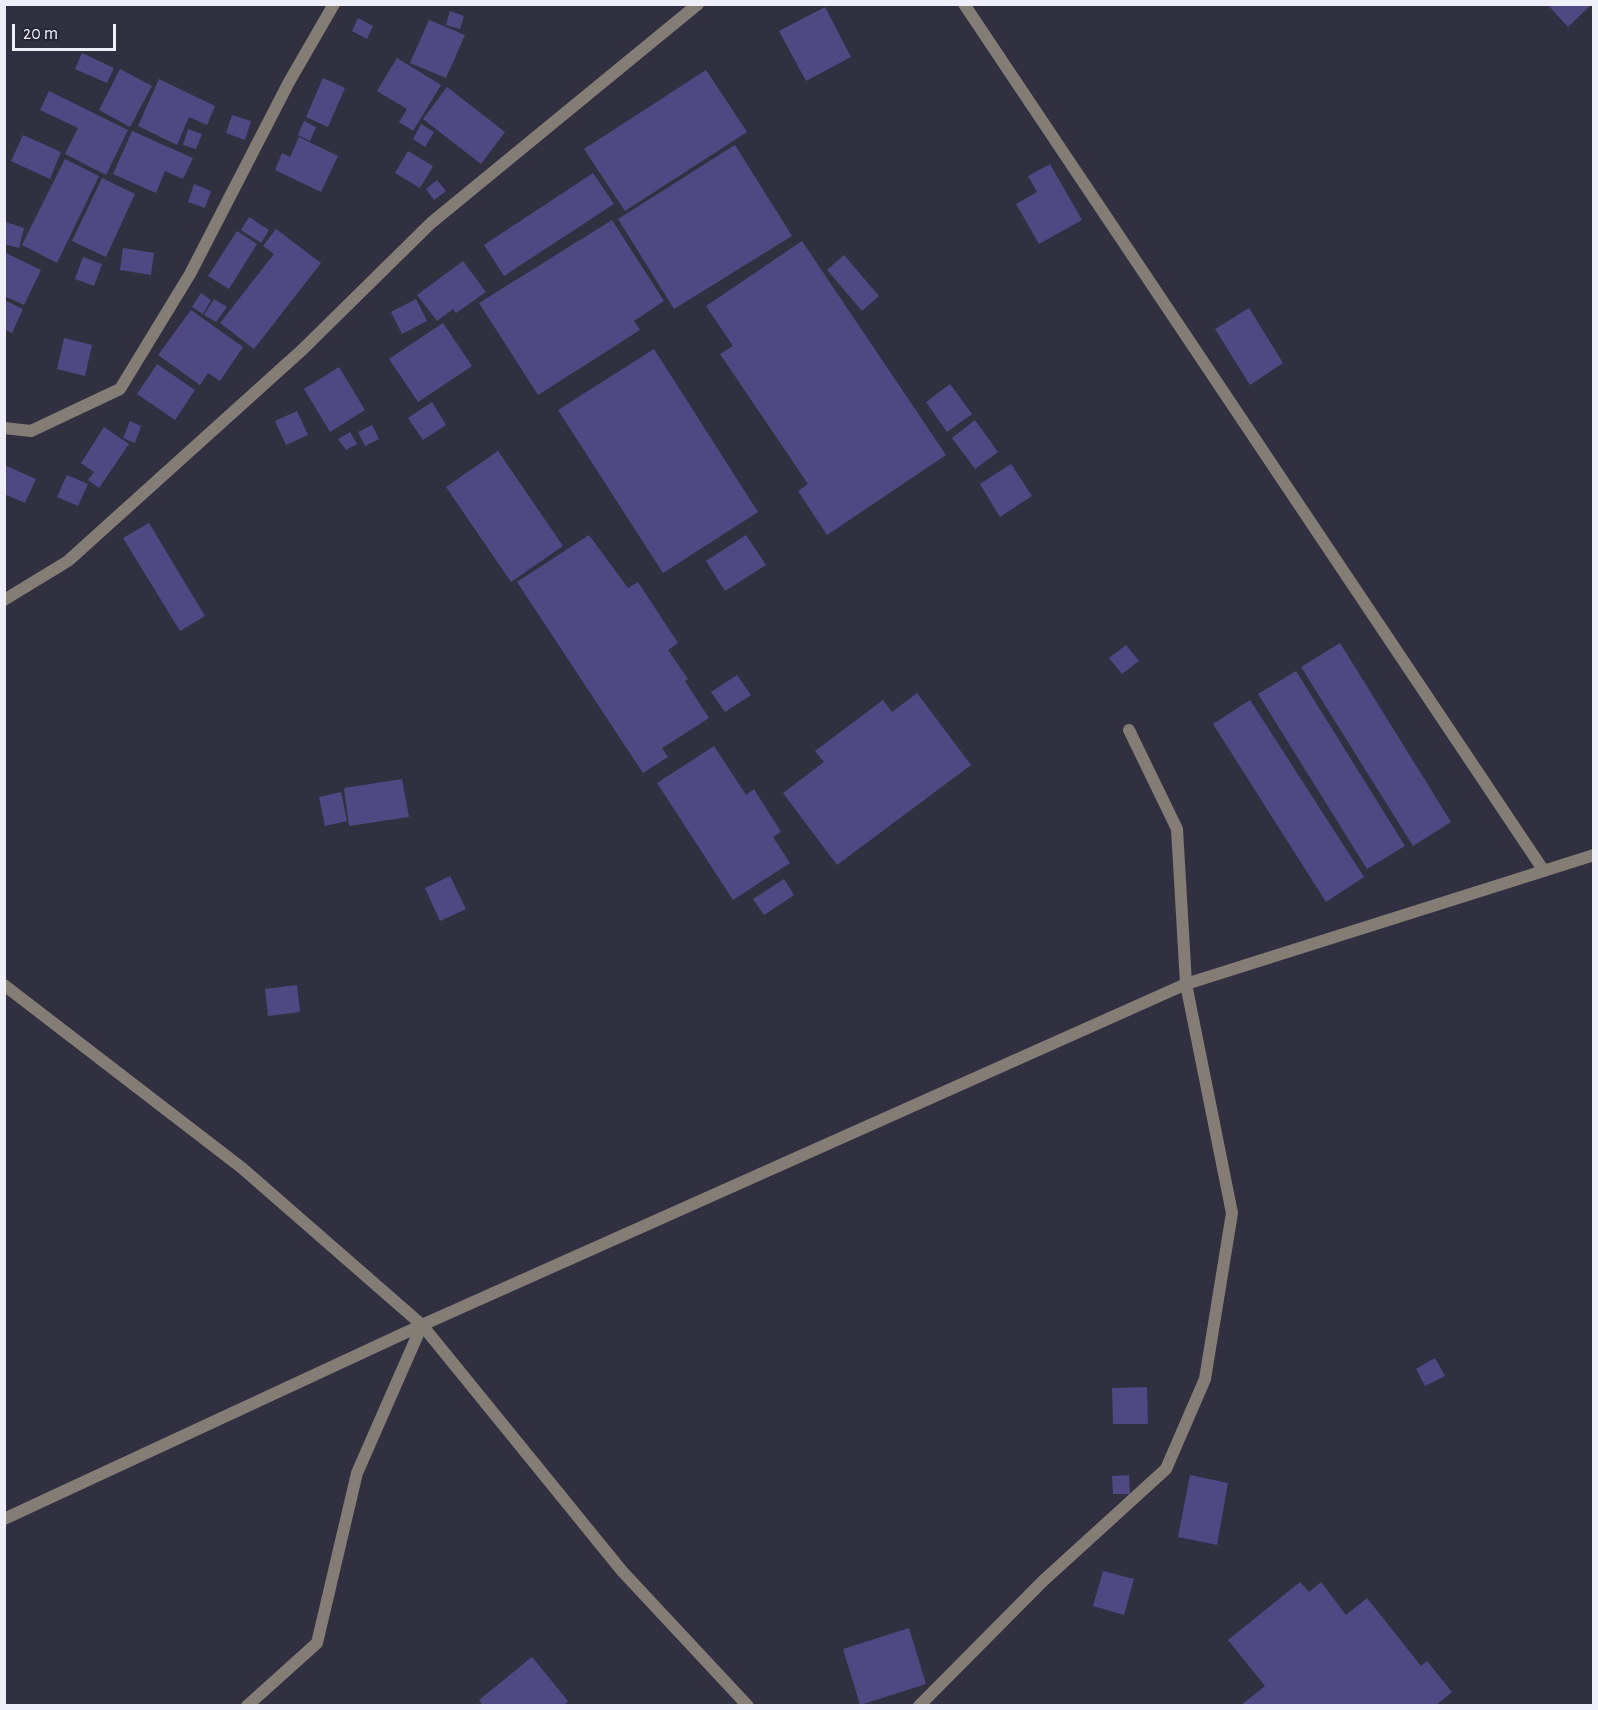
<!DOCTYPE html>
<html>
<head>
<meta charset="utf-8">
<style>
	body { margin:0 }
	#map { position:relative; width:1598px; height:1710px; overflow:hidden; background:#313040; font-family:"Alegreya Sans",sans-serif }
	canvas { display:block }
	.frame { position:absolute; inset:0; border:6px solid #efeffa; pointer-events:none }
	.scale { position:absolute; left:12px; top:24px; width:104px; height:27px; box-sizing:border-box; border:3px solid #efeffa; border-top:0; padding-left:8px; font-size:18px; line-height:21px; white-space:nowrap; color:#efeffa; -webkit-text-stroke:4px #272636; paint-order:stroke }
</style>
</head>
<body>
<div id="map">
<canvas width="1598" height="1710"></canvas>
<div class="frame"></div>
<div class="scale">20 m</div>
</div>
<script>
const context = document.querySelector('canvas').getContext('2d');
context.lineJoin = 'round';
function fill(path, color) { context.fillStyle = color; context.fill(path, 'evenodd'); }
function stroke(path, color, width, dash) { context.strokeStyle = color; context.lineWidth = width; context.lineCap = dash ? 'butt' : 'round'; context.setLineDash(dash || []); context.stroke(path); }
fill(new Path2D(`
	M1547,4H1592L1568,27Z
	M825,7L851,57L806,81L779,31Z
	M450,11L464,16L460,29L446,25Z
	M358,18L373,26L367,39L352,31Z
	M429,20L465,35L446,78L410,63Z
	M82,53L114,68L107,83L75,69Z
	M397,58L441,85L413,131L399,122L407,109L377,91Z
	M120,69L152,86L130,127L99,110Z
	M706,70L747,132L625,211L584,149Z
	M323,78L345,88L328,127L306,117Z
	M159,79L215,106L207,125L189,117L177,145L138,126Z
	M447,87L505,132L481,164L423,119Z
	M49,91L128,130L106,175L65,154L78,128L40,110Z
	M232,115L251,121L245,140L226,133Z
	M304,121L316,127L310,141L298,135Z
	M421,124L434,132L425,147L413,139Z
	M188,129L202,134L196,149L183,145Z
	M132,131L193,158L183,179L165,171L156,193L113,174Z
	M23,135L61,152L50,179L11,161Z
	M299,137L338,156L321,192L275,170L282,153L290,157Z
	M735,145L792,236L674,309L618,219Z
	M408,151L433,166L420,188L395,173Z
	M65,159L99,176L57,263L22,245Z
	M1050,164L1082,220L1039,244L1016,204L1037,192L1028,176Z
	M593,173L614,204L504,276L484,245Z
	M102,178L135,194L106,257L72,241Z
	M437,180L446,191L434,200L426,189Z
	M194,184L211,191L205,208L188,202Z
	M249,217L269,230L261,243L241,230Z
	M612,220L664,301L634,321L640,330L538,395L479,303Z
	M6,222L24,228L19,248L4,244Z
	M276,229L321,263L254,349L220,323L274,254L263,246Z
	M237,231L257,244L229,289L208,276Z
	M802,241L946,455L827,535L798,491L808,484L720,354L733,346L706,306Z
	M123,248L154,253L151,275L120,270Z
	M4,252L41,270L24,305L4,296Z
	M844,255L879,296L862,311L827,270Z
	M83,257L102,264L94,286L75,279Z
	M463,261L486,292L456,313L453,309L437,321L417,295Z
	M201,293L211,300L203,314L192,307Z
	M214,299L227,307L216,322L204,315Z
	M416,299L427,321L402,334L391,312Z
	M4,300L23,309L12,333L4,329Z
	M1249,308L1283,363L1250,385L1215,329Z
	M191,310L243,347L220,381L208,373L200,385L158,355Z
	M443,323L472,366L418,402L389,359Z
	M64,338L92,345L85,376L57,369Z
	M654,349L758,512L663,573L558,410Z
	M157,364L195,390L175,420L137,394Z
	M339,367L365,410L330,432L304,389Z
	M950,384L972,414L947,432L926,402Z
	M432,402L446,425L423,440L408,418Z
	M297,411L308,435L286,445L275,421Z
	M975,420L998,452L975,469L952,438Z
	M130,421L141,426L135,443L123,438Z
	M372,425L379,439L365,446L358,432Z
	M104,427L129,444L99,488L88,480L94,472L81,463Z
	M350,432L357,444L346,450L338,439Z
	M498,451L563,546L511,582L446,487Z
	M1011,464L1032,496L1000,517L980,484Z
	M4,465L36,479L25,503L4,494Z
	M67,475L88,484L78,506L57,497Z
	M149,523L205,616L180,631L123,538Z
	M589,535L628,588L638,582L678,643L668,650L688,679L685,681L709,718L662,748L668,757L643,773L517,582Z
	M746,535L766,565L725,591L706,561Z
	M1340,643L1451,822L1413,846L1301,667Z
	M1126,645L1139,661L1122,674L1109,658Z
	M1296,671L1405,846L1367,869L1258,694Z
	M737,675L751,695L725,712L711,692Z
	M917,693L971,765L837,865L783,793L824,762L815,751L883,700L892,712Z
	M1250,700L1364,877L1326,902L1213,724Z
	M714,746L746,795L754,789L781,832L773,837L790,863L733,900L657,783Z
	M402,779L409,817L349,826L344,788Z
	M341,792L347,821L325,826L319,797Z
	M450,876L466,909L440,921L425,888Z
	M784,879L794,895L764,915L753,899Z
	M297,985L300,1012L268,1016L265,989Z
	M1435,1358L1445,1376L1425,1386L1416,1369Z
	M1147,1387L1148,1424H1113L1112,1388Z
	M1129,1475L1130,1494H1113L1112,1476Z
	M1190,1475L1228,1483L1217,1545L1178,1537Z
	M1103,1571L1134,1579L1124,1615L1093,1606Z
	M1300,1582L1309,1592L1321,1582L1346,1615L1367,1598L1421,1666L1427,1661L1452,1692L1435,1706H1240L1265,1686L1228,1640Z
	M909,1628L926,1684L860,1705L843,1649Z
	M532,1657L568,1701L563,1706H483L479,1700Z`), '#504883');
stroke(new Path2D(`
	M964,4L1544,871
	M4,428L31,431L120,389L190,274L289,82L334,4
	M4,600L68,561L302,350L431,223L698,4
	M4,985L242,1168L422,1325L357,1473L317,1643L247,1706
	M422,1325L622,1571L748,1706
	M4,1519L422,1325L1186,984L1594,855
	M919,1706L1043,1581L1166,1469L1205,1379L1232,1213L1186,984L1177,829L1129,730`), '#847d76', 12);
</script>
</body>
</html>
